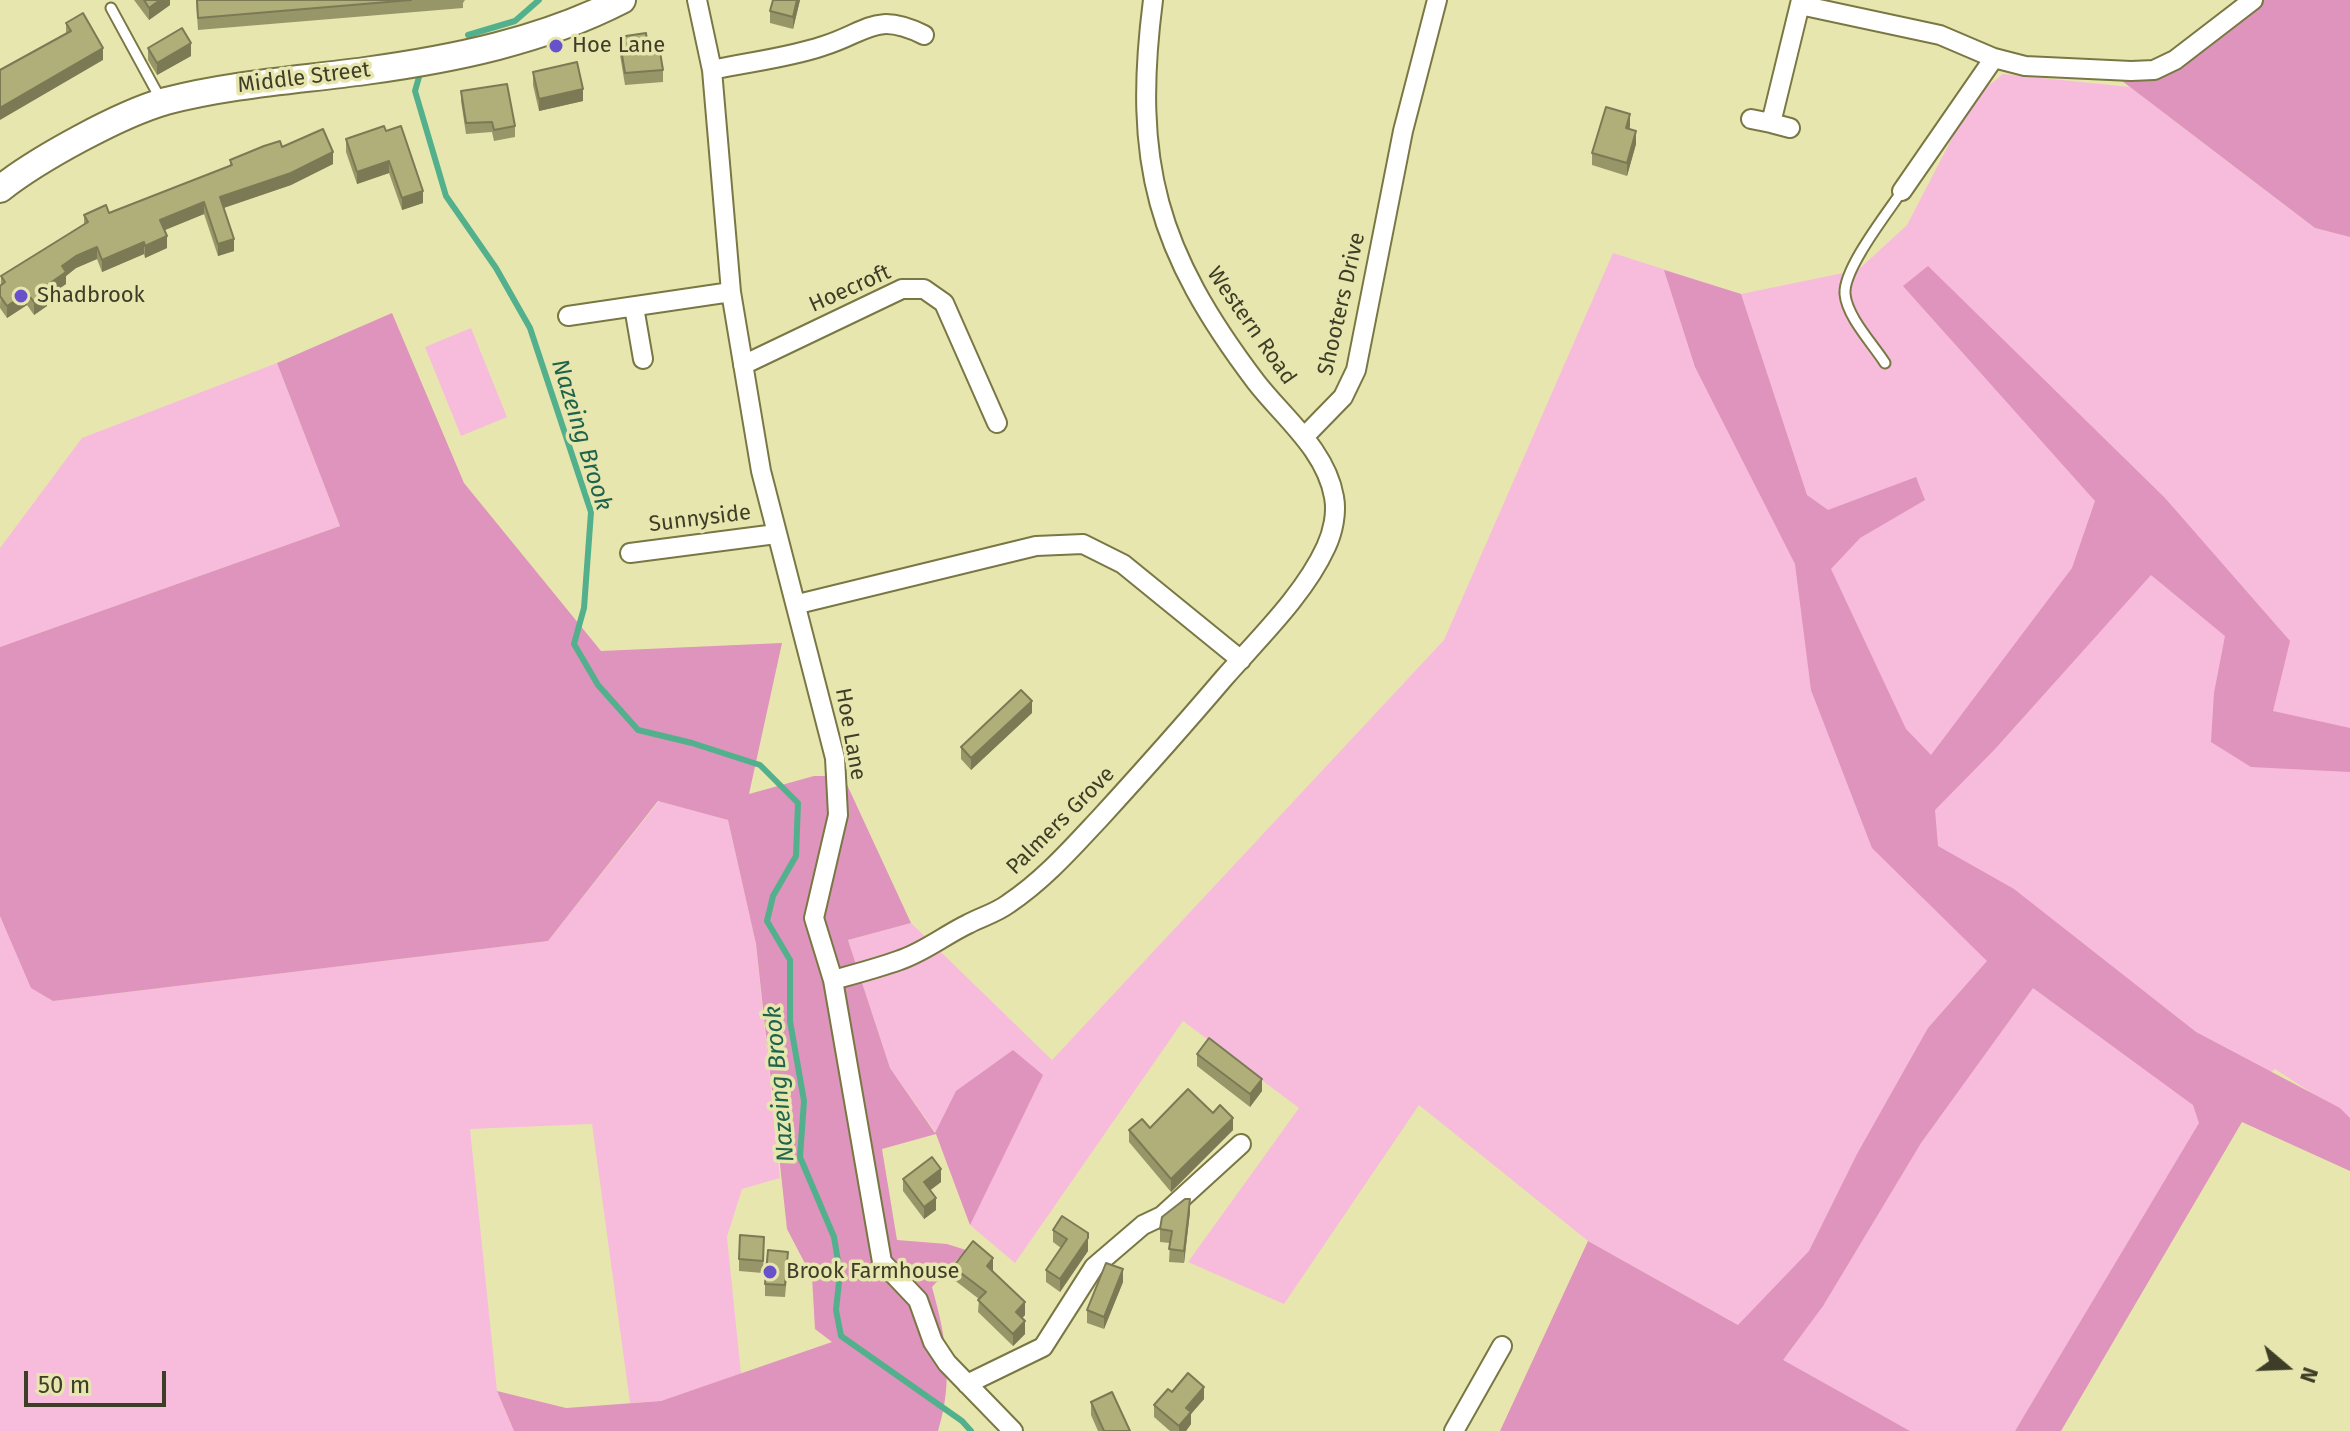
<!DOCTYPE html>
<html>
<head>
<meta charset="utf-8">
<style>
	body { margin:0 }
	#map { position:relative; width:2350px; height:1431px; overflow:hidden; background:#e8e6af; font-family:"Fira Sans",sans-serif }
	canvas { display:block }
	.north { position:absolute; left:2246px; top:1327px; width:80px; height:80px; -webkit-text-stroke:6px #e8e6af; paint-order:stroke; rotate:109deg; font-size:22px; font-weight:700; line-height:32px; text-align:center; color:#3e3d27 }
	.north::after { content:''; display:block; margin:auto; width:28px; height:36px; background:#3e3d27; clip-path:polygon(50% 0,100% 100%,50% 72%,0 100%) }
	.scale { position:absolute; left:24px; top:1371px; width:142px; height:36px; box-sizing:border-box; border:4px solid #3e3d27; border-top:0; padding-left:10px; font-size:24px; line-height:28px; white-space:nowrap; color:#3e3d27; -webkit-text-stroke:6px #e8e6af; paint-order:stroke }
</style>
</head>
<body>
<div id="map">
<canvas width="2350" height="1431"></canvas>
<div class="north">N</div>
<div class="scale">50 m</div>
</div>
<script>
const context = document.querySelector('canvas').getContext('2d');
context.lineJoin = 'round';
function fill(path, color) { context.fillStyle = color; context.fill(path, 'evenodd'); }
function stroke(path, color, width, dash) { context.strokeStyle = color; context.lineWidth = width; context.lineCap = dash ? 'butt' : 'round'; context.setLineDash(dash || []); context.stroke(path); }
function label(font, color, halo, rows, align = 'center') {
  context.font = font + ' "Fira Sans",sans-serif'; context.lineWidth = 7; context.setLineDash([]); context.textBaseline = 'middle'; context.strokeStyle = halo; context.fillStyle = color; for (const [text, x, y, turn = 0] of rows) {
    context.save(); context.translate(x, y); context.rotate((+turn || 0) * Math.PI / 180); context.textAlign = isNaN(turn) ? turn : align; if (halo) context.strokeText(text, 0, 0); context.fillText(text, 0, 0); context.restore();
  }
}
fill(new Path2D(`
	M2003,74L2130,87L2315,228L2350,237V1118L2275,1069L2201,1128L2015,1431H1910L1783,1361L1738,1325L1588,1241L1419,1105L1284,1304L1188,1262L1299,1108L1183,1021L1015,1263L970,1225L936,1133L890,1068L848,940L911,923L1052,1060L1444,640L1613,253L1741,294L1858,270L1907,225L1973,98Z
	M471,328L507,417L461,436L425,347Z
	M277,363L340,526L0,647V548L82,438Z
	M659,801L728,820L756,944L780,1178L742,1189L727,1237L741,1374L661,1401L630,1403L592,1124L470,1129L497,1391L514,1431H0V916L53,1001L548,941Z`), '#f7bcdb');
fill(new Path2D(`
	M2253,0H2350V237L2315,228L2109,71C2165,72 2212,34 2253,0Z
	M1928,266L2165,498L2290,641L2273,711L2350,728V772L2251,767L2211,742L2214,693L2225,636L2151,575L1995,749L1935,810L1938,846L2014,889L2196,1032L2340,1108L2350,1118V1171L2242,1122L2061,1431H2015L2199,1123L2193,1105L2033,988L1921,1143L1823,1306L1783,1360L1910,1431H1500L1588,1241L1738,1325L1809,1251L1857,1154L1928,1028L1987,961L1872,848L1811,690L1795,564L1695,367L1664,270L1741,294L1807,495L1828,510L1916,477L1925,500L1860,538L1831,569L1906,729L1931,755L2072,568L2095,501L1903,286Z
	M392,313L464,483L601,651L782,643L749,794L814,776H843L911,923L848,940L890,1068L935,1133L956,1091L1013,1050L1043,1075L970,1225L936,1134L882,1149L897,1240L947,1244L966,1250L932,1287C946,1338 954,1379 938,1431H514L497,1391L566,1408L661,1401L832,1342L815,1329L812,1277L787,1229L756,944L728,820L658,801L548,941L53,1001L31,988L0,916V647L340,526L277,363Z`), '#de94bc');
stroke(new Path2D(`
	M468,35L515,21L539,0
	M419,77L415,91L446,196L496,268L530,328L591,512L584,608L574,644L598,685L638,730L692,743L760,765L798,803L796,856L773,896L767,921L790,960V1021L804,1101L800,1157L834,1237L840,1273L836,1310L841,1336L962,1421L971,1431`), '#53b08d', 6);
const lane = new Path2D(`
	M111,8L161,100
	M1885,363C1873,344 1847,317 1845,294C1843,269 1888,212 1902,191`);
const street = new Path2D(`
	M697,0L712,70L731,292L761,471L835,758L838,815L814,918L833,980L882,1262L918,1300L933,1342L947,1363L1013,1431
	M1800,5L1940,35L1994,58L2025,66L2131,71L2154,70L2175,60L2253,0
	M712,70C748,62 788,58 823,46C868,32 875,11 924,35
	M1751,119L1771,123L1801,0
	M1771,123L1790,128
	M1902,191L1994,58
	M634,307L643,359
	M568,316L731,292
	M743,365L902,289H924L944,303L997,423
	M1304,437L1343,397L1356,370L1403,131L1437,0
	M630,553L776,534
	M798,604L1036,546L1083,544L1123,564L1241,660
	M833,980C855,974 878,968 900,960C924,952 945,935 968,924C981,917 996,913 1008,904C1044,880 1072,848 1101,817C1143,771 1184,725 1224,678C1259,638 1304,595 1326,547C1333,532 1337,513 1334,497C1326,450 1283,417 1256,382C1157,251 1132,163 1153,0
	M967,1384L1043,1347L1094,1267L1143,1225L1162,1216L1241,1144
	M1454,1431L1502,1346`);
const secondary = new Path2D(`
	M0,189C38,159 120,114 166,101C232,84 298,80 365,71C453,59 542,41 622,0`);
stroke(lane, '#797744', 13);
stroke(street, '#797744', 22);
stroke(secondary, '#797744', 30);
stroke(lane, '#fff', 9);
stroke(street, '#fff', 18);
stroke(secondary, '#fff', 26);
fill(new Path2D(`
	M134,0H170V5L149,20Z
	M196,0H465L463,3V8L198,30Z
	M772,0H800L793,29L770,23V11L773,0Z
	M66,23L103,60L66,34Z
	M619,37L648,48L663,70V82L625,85L619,49Z
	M148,48L191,56L157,75L148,60Z
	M533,72L583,101L539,111L533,85Z
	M461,91L515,126V137L494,141L492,132L466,134L461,101Z
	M384,126L423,203L402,210L389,173L357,184L346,152V139Z
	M1630,126L1629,129L1636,144L1627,176L1592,165V153Z
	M282,147L333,164L291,185L224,208L234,251L218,256L204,214L165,230L167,248L145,258L144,254L102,272L97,259L76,268L66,276V284L47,297V306L34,315L27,305L7,318L0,308L1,276L84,224V215L109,213L230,166V160Z
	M1032,713L971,770L961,759V747Z
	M1197,1054L1262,1091L1250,1107L1197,1066Z
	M1213,1113L1233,1130L1171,1192L1129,1142V1130L1150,1128Z
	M903,1179L941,1182L930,1190L936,1210L924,1219L903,1191Z
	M1190,1212L1184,1263L1169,1262L1170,1243L1160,1242V1229Z
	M1053,1230L1088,1251L1060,1292L1046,1282V1270L1061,1248L1053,1242Z
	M764,1249L763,1273L739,1271V1259Z
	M788,1264L785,1297L765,1296V1284Z
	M953,1267L993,1270V1271L1025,1315L1022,1318L1025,1334L1013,1346L978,1312L979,1299L953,1279Z
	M1123,1282L1104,1329L1087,1323V1310Z
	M1172,1392L1204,1399L1191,1414V1424L1186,1431H1170L1154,1417V1405Z
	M1091,1402L1130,1431H1098L1091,1415Z`), '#979668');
fill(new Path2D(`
	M160,0H170V5L149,20V8Z
	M797,0H800L793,29V17Z
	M191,43V56L157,75V63Z
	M103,48V60L0,120V108Z
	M583,89V101L539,111V99Z
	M1630,114V126L1626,140V128Z
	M1636,131V144L1627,176V163Z
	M333,152V164L291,185L220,209V197Z
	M389,161V173L357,184V172Z
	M423,191V203L402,210V198Z
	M204,202V214L160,232V220Z
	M167,236V248L145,258V246Z
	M234,239V251L218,256V244Z
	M144,242V254L102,272V260Z
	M97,247V259L76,268L66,276V284L47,297V306L34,315V302L43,288L62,266L76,256Z
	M27,293V305L7,318V306Z
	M1032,701V713L971,770V758Z
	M1262,1079V1091L1250,1107V1094Z
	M1233,1118V1130L1171,1192V1179Z
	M941,1169V1182L924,1195V1182Z
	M936,1198V1210L924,1219V1207Z
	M1190,1199V1212L1184,1263V1251Z
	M1088,1238V1251L1060,1292V1279Z
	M993,1258V1270L987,1278V1266Z
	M1123,1269V1282L1104,1329V1317Z
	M1025,1302V1315L1016,1325V1312Z
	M1025,1321V1334L1013,1346V1334Z
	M1204,1387V1399L1191,1414V1424L1186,1431H1179V1426L1186,1408Z`), '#7b7a55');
const building = new Path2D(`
	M144,0H160L149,8Z
	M197,0H411L198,18Z
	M773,0H797L793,17L770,11Z
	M83,13L103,48L0,108V70L71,31L66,23Z
	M182,28L191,43L157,63L148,48Z
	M646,33L648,48L659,46L663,70L625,73L619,37Z
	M577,62L583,89L539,99L533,72Z
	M507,84L515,126L494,130L492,122L466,123L461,91Z
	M1606,107L1630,114L1626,128L1636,131L1627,163L1592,153Z
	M384,126L386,131L401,126L423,191L402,198L389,161L357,172L346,139Z
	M323,129L333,152L291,173L220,197L234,239L218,244L204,202L160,220L167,236L145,246L144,242L102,260L97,247L76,256L62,266L66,272L43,288L47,294L34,302L27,293L7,306L0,296V286L5,282L1,276L88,222L84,215L106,205L109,213L232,165L230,160L264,146L280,141L282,147Z
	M1021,690L1032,701L971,758L961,747Z
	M1209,1038L1262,1079L1250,1094L1197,1054Z
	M1188,1089L1213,1113L1220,1105L1233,1118L1171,1179L1129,1130L1142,1119L1150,1128Z
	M932,1157L941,1169L924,1182L936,1198L924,1207L903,1179Z
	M1185,1199H1190L1184,1251L1169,1249L1172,1231L1160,1229L1162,1217Z
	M1062,1216L1088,1233V1238L1060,1279L1046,1270L1067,1239L1053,1230Z
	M740,1235L764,1237L763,1261L739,1259Z
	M973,1241L993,1258L987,1266L1025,1302L1016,1312L1025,1321L1013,1334L978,1300L986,1292L953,1267Z
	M768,1250L788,1252L785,1285L765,1284Z
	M1106,1263L1123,1269L1104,1317L1087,1310Z
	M1188,1373L1204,1387L1186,1408L1191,1412L1179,1426L1154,1405L1168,1389L1172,1392Z
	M1112,1392L1130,1431H1104L1091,1402Z`);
fill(building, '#b0ae79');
stroke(building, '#7b7a55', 2);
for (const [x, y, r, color] of [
	[556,46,8,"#6752cb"],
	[21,296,8,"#6752cb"],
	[770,1272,8,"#6752cb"]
]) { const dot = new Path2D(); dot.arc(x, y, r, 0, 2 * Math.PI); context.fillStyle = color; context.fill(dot); stroke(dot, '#e8e6af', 3); }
label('22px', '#3e3d27', '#e8e6af', [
	["Hoe Lane",572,46],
	["Shadbrook",37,296],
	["Brook Farmhouse",786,1272]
], 'left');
label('22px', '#3e3d27', '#e8e6af', [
	["Middle Street",304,78,-7],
	["Hoecroft",850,289,-24],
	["Shooters Drive",1342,304,-77],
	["Western Road",1251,326,55],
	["Sunnyside",700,519,-7],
	["Hoe Lane",850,734,80],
	["Palmers Grove",1061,821,-45]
]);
label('italic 24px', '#1e644c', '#e8e6af', [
	["Nazeing Brook",581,435,73],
	["Nazeing Brook",780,1084,-95]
]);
</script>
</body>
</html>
